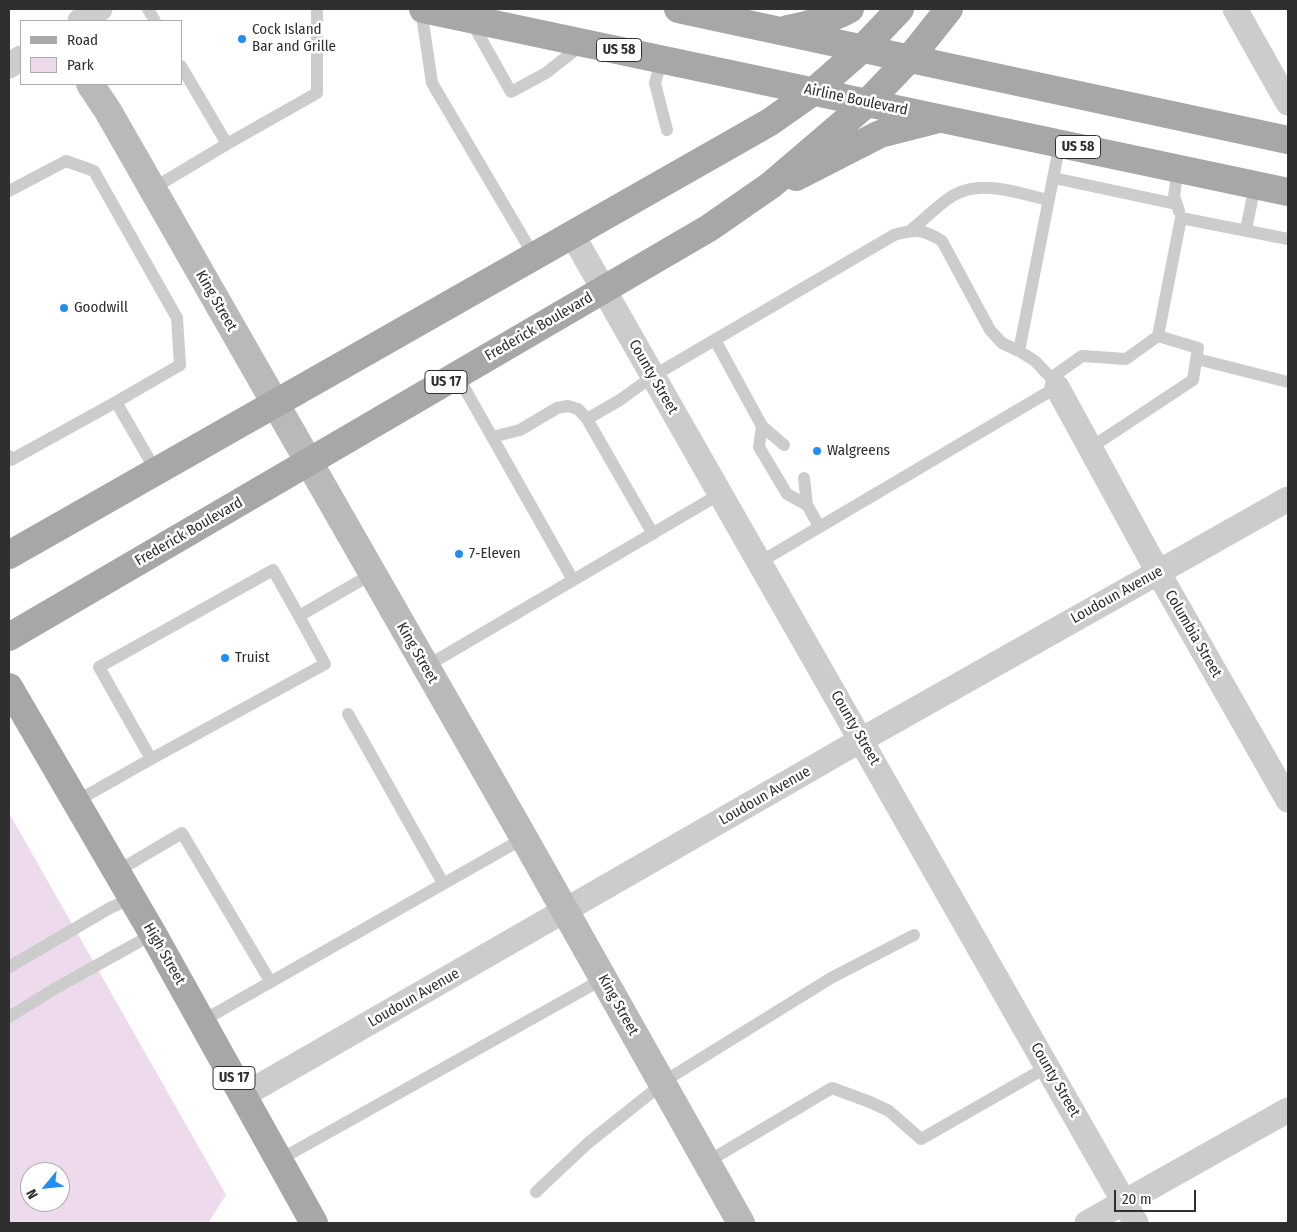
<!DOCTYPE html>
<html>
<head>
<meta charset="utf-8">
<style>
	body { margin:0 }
	#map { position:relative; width:1297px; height:1232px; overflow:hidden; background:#fff; font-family:"Fira Sans Condensed",sans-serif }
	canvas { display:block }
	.frame { position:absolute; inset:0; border:10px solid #2f2f2f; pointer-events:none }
	.legend { position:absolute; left:20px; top:20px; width:162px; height:65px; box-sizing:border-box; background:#fff; border:1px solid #acacac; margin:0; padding:6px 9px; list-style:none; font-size:15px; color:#2f2f2f }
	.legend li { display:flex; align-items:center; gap:10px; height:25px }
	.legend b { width:25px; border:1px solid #acacac }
	.north { position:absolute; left:20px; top:1162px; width:50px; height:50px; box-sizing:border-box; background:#fff; border:1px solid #acacac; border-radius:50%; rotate:242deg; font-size:14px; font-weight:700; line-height:20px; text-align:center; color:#2f2f2f }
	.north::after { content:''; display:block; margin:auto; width:18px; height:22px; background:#218ef5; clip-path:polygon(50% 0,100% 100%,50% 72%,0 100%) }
	.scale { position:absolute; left:1114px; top:1190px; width:82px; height:22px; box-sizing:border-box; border:2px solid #2f2f2f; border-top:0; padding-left:6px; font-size:15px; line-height:18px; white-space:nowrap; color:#2f2f2f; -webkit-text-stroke:4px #fff; paint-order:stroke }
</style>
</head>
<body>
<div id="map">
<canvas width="1297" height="1232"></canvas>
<div class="frame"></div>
<ul class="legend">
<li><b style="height:6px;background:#a7a7a7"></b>Road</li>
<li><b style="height:14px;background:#eddbed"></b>Park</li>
</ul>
<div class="north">N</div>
<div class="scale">20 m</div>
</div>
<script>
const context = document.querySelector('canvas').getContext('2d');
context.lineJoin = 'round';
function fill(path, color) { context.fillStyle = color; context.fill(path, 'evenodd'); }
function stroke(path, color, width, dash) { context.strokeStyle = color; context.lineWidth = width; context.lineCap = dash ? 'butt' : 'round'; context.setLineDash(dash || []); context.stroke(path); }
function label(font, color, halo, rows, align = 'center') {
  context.font = font + ' "Fira Sans Condensed",sans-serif'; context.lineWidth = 5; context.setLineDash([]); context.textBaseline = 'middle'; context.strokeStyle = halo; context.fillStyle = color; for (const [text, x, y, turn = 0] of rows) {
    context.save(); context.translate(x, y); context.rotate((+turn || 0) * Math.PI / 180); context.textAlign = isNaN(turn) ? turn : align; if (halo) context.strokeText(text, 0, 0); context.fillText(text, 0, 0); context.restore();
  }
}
fill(new Path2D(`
	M9,813L226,1195L208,1223H9ZM30,1172H60V1202H30Z`), '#eddbed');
stroke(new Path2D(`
	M148,9L155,21
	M421,9L432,83L534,256
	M471,21L511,92L546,73L583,44
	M662,59L655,83L667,130
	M181,66L227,144
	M1178,168L1174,196L1179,211
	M1054,178L1176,204
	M152,189L227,144L317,93V9
	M9,191L66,161L94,171L177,318L180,365L116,402
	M912,229C924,220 941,202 954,195C984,179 1019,194 1049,200
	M1246,230L1255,185
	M715,340L762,426L784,445
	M1019,351L1060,143
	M1197,359L1288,382
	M457,375L573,580
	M1051,378L1082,356L1126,359L1158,336
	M587,419L620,400L653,376L894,235C916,229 923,229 942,241L990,330L1002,343L1019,351L1035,361L1051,378L1057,387L760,562
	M762,426L759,447L787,494L807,505
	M492,437L520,430L557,408L568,406L578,409L587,419L653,534
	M1090,448L1193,380L1198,348L1158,336L1181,218L1288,239
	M9,456L11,460L116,402L156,471
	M804,478L807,505L819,526
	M425,667L720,494
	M348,714L443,883
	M151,759L325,664L299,616
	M75,802L151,759L99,667L273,570L299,616L372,574
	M116,872L182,833L270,981
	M9,967L110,908L132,898
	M9,1017L56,988L153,934
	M202,1021L524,838
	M279,1160L603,979
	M707,1162L832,1088L870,1102L889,1111L921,1139L1047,1067
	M536,1192L588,1143L671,1077L831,978L914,935`), '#ccc', 12);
stroke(new Path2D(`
	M1235,9L1288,103
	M80,21L100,9
	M9,66L21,58
	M572,234L1136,1223
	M1057,387L1158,572L1288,800
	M244,1095L861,740L1288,499
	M1087,1223L1288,1110`), '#ccc', 25);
stroke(new Path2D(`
	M90,84L108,111L524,838L741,1223`), '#b9b9b9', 28);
stroke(new Path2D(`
	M423,9L1288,192
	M678,9L1288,140
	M788,29C810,24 831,20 850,9
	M796,177L880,134L935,120
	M9,555L770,122L814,91L862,49L900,9
	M9,637L709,228L771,185L867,103L910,58L949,9
	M9,687L153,934L314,1223`), '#a7a7a7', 28);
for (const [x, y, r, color] of [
	[242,39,5,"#218ef5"],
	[64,308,5,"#218ef5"],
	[817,451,5,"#218ef5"],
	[459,554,5,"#218ef5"],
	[225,658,5,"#218ef5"]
]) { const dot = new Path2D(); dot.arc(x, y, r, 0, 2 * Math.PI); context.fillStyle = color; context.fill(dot); stroke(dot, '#fff', 2); }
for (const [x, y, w] of [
	[619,50,45],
	[1078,147,45],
	[446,382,42],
	[234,1078,42]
]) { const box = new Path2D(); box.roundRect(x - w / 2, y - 11.5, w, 23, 4); context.fillStyle = '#fff'; context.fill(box); stroke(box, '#2f2f2f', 1); }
label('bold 14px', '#2f2f2f', null, [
	["US 58",619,50],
	["US 58",1078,147],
	["US 17",446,382],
	["US 17",234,1078]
]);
label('15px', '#2f2f2f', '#fff', [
	["Cock Island",252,30],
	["Bar and Grille",252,47],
	["Goodwill",74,308],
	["Walgreens",827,451],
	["7-Eleven",469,554],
	["Truist",235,658]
], 'left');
label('15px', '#2f2f2f', '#fff', [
	["Airline Boulevard",856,100,12],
	["King Street",216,301,60],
	["Frederick Boulevard",539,327,-30],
	["County Street",653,377,60],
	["Frederick Boulevard",189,532,-30],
	["Loudoun Avenue",1117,595,-29],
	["Columbia Street",1193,634,60],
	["King Street",417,653,60],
	["County Street",855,728,60],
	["Loudoun Avenue",765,796,-30],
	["High Street",164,954,60],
	["Loudoun Avenue",414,998,-30],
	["King Street",618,1005,61],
	["County Street",1055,1080,60]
]);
</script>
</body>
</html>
